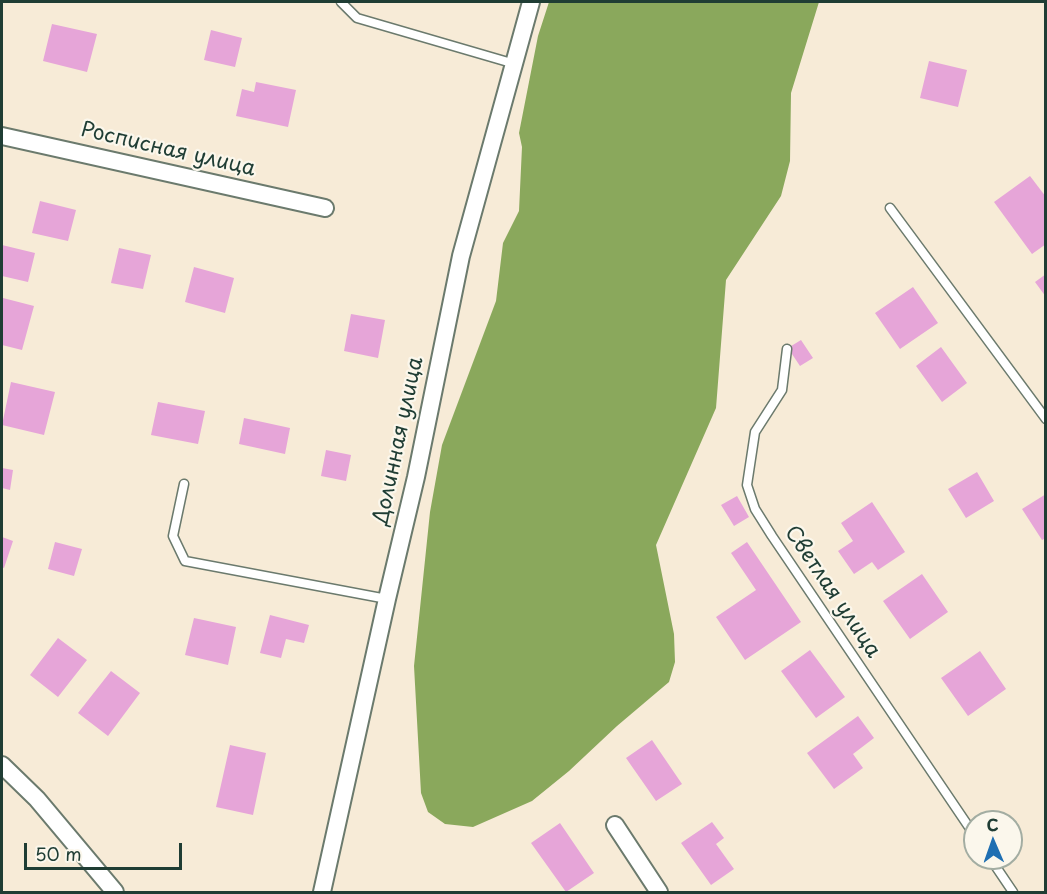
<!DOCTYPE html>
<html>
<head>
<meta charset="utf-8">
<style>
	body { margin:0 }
	#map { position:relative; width:1047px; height:894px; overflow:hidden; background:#f7ebd7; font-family:"Playpen Sans",sans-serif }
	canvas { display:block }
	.frame { position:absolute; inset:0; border:3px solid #1f3d34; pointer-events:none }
	.north { position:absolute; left:963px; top:810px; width:60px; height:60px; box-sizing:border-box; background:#fbf7ec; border:2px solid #a3ada2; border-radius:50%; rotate:358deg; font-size:16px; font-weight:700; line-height:24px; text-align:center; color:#1f3d34 }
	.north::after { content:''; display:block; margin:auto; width:21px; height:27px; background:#1f6fb2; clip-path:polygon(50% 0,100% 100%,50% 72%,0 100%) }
	.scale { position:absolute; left:24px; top:843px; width:158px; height:27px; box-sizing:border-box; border:3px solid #1f3d34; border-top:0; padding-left:8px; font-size:18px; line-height:21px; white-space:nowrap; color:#1f3d34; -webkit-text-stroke:4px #fbf7ec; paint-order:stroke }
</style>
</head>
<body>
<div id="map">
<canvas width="1047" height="894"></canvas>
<div class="frame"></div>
<div class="north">С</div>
<div class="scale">50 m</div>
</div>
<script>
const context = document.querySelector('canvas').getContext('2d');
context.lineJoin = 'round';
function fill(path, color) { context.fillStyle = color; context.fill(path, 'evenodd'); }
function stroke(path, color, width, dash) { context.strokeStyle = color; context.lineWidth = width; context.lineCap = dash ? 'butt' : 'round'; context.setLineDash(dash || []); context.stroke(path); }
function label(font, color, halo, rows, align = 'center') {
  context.font = font + ' "Playpen Sans",sans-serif'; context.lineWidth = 4.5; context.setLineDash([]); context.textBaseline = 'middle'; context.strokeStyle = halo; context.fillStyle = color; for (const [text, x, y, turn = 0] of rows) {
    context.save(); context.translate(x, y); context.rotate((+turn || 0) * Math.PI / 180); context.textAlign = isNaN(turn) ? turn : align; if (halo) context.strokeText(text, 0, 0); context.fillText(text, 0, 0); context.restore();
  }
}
fill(new Path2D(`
	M549,2H819L791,93L790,161L781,196L726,280L716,408L656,545L674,634L675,662L669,682L617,726L569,771L532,801L473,827L445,824L428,812L421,793L414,666L430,512L442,445L496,301L503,243L519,211L522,147L519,133L538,36Z`), '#8aa85c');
fill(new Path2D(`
	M52,24L97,34L87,72L43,61Z
	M211,30L242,38L235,67L204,60Z
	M929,61L967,70L958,107L920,98Z
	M256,82L296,90L288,127L236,116L242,89L254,92Z
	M1030,176L1046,197V244L1032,254L994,202Z
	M40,201L76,210L68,241L32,233Z
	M2,245L35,253L28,282L2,276Z
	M119,248L151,255L143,289L111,283Z
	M194,267L234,278L225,313L185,302Z
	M1046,274V297L1035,282Z
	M913,287L938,323L900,349L875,313Z
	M3,298L34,306L22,350L2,345V306Z
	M351,314L385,320L378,358L344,351Z
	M801,340L813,358L800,366L788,348Z
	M941,347L967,383L942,402L916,366Z
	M11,382L55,392L44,435L2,425Z
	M158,402L205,411L198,444L151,435Z
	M244,418L290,428L285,454L239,444Z
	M326,450L351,455L346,481L321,476Z
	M2,468L13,470L10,490L2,488Z
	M977,472L994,501L966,518L948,489Z
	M1046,494V538L1042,540L1022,509Z
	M737,496L749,517L734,526L721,505Z
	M872,502L905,552L878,570L872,562L854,574L838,551L853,541L841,523Z
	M2,537L13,541L4,568L2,567Z
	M55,542L82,549L74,576L48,569Z
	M747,542L801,622L745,660L716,617L756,590L731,553Z
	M922,574L948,612L910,639L883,601Z
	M270,615L309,625L304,643L286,639L281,658L260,653Z
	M194,618L236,627L228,665L185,655Z
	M58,638L87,660L58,697L30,675Z
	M810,650L845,697L816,718L781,671Z
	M980,651L1006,689L968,716L941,678Z
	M111,671L140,693L108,736L78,713Z
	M858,716L874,738L853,754L863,768L834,789L807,753Z
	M652,740L682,784L656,801L626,758Z
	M230,745L266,753L253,815L216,807Z
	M712,822L724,838L716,844L734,869L711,885L681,843Z
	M560,823L594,873L566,892L531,843Z`), '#e6a5d8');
const lane = new Path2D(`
	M341,2L357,18L515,64
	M890,208L1046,419
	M787,349L782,390L755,432L747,485L755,509L772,536L975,836
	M184,484L173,536L185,561L387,599
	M990,858L1013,892`);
const street = new Path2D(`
	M2,136L325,208
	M2,765L37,799L115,892
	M615,825L659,892
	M322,892L387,599L416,477L461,256L531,2`);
stroke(lane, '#6b7a6d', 11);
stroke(street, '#6b7a6d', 20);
stroke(lane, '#fff', 8);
stroke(street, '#fff', 16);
label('21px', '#1f3d34', '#fbf7ec', [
	["Росписная улица",168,150,13],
	["Долинная улица",399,441,-78],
	["Светлая улица",832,592,56]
]);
</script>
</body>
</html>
